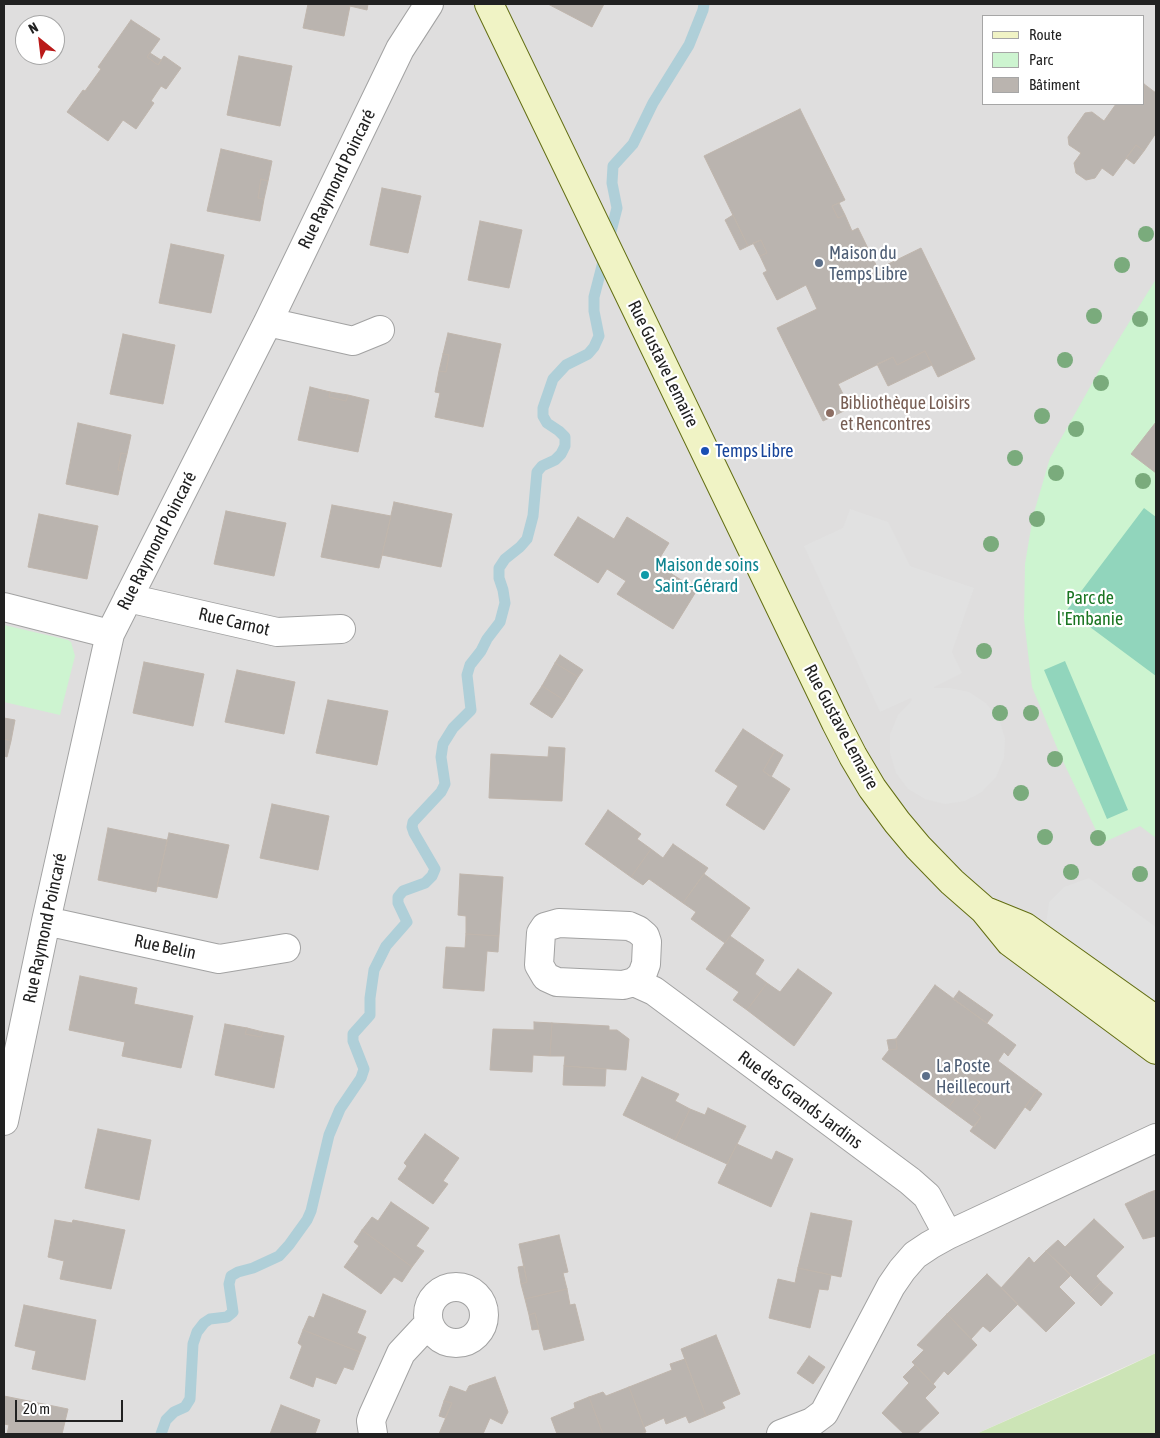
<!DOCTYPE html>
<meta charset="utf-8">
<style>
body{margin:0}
#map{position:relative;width:1160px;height:1438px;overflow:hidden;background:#f0eee9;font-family:"Asap Condensed",sans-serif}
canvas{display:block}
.frame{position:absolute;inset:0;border:5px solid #212121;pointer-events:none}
.legend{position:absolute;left:982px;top:15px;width:162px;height:90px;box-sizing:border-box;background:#fff;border:1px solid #a6a6a6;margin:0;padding:6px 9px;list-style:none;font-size:15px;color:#212121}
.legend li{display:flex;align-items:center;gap:10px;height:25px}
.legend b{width:25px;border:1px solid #a6a6a6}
.north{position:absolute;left:15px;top:15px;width:50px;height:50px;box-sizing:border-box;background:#fff;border:1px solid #a6a6a6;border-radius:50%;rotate:331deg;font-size:14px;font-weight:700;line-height:20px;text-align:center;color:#212121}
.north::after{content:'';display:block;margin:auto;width:18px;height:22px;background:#ba1a19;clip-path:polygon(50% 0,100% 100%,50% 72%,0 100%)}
.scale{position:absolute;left:15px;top:1400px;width:108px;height:22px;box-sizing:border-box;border:2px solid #212121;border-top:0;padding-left:6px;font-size:15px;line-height:18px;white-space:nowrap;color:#212121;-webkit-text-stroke:4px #fff;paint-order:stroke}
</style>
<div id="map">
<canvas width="1160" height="1438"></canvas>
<div class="frame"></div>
<ul class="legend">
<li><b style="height:6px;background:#f0f3c5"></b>Route</li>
<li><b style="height:14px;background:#cdf4d0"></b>Parc</li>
<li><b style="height:14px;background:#bab4af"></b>Bâtiment</li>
</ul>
<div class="north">N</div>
<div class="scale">20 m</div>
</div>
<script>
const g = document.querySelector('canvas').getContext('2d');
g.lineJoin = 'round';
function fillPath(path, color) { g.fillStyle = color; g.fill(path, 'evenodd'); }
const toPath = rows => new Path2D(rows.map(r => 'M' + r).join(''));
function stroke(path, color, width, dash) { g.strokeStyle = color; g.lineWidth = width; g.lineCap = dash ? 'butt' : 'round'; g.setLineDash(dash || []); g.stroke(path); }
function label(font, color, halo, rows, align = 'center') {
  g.font = font + ' "Asap Condensed",sans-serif'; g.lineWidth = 4.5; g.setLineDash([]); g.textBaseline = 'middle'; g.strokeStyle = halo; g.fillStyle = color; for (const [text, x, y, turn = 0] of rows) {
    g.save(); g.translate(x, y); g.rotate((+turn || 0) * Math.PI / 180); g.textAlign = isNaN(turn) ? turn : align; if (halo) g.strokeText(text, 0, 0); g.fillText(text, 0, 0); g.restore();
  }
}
fillPath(toPath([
 [4,4,1156,4,1156,1353,976,1434,4,1434],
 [984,16,1144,16,1144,104,984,104],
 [25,25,55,25,55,55,25,55]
]), '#dfdede');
fillPath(toPath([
 [1156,1353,1156,1434,976,1434,1107,1376]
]), '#cce4b6');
fillPath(toPath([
 [1156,279,1156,838,1140,826,1102,843,1060,755,1032,687,1024,619,1025,564,1033,516,1050,458,1099,371],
 [4,625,68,640,71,642,75,656,60,715,4,702]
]), '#cdf4d0');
fillPath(toPath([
 [1144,508,1156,517,1156,676,1067,610],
 [1065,661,1128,810,1107,819,1044,670]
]), '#91d5bc');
fillPath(toPath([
 [850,509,888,522,910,566,974,588,952,652,962,673,934,687,934,688,949,688,969,692,986,703,999,719,1005,738,1004,758,996,777,982,792,965,801,945,804,925,799,908,789,896,773,890,753,890,734,898,715,912,700,911,698,880,712,804,546,843,528],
 [1089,878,1156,927,1156,1005,1046,925,1049,902,1064,887]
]), '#e1e1e1');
stroke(toPath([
 [161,1434,166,1420,174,1412,185,1407,190,1399,193,1344,197,1332,204,1323,210,1319,227,1317,233,1312,229,1284,231,1276,238,1272,253,1268,279,1256,289,1245,307,1220,311,1211,329,1135,340,1109,361,1078,364,1069,353,1041,353,1034,370,1015,370,998,374,970,386,946,407,922,398,903,398,897,403,891,425,883,432,876,435,869,414,833,412,827,413,822,441,792,445,784,441,757,443,744,453,728,471,710,467,675,470,665,481,651,487,639,500,622,505,603,503,590,499,578,499,568,505,559,520,547,527,539,533,516,537,472,542,466,555,460,561,454,565,446,565,437,559,431,547,423,543,416,543,408,553,379,566,365,588,354,594,347,599,336,594,311,594,297,617,208,612,183,613,166,633,144,653,103,689,45,703,10,704,4]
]), '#afcfd8', 11);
const building = toPath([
 [308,4,368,4,367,10,350,6,344,36,303,28,308,4],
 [548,4,604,4,592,27,548,4],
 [131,20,160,39,147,57,158,65,164,56,181,68,166,89,161,86,151,101,154,103,136,129,123,120,108,141,67,112,83,90,85,91,101,69,98,67,131,20],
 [150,53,161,60,158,65,147,57,150,53],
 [239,56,292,66,280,126,227,115,239,56],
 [1144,84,1156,93,1156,133,1144,151,1136,145,1113,176,1102,168,1095,178,1086,180,1076,173,1074,163,1081,153,1069,145,1068,137,1085,113,1092,112,1104,121,1116,104,1144,104,1144,84],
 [800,109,845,200,832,206,838,218,845,215,852,231,858,228,878,269,921,248,975,359,938,377,925,351,897,365,893,357,838,384,850,408,823,421,777,328,817,309,806,285,777,300,763,273,767,271,760,256,767,253,761,240,748,246,704,156,800,109],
 [1136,145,1144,151,1134,164,1126,158,1136,145],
 [221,149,272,161,268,181,261,179,258,198,264,199,260,221,207,211,221,149],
 [261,179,268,181,264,199,258,198,261,179],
 [382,188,421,196,408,253,370,245,382,188],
 [839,203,845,215,838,218,832,206,839,203],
 [733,215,748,246,740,250,725,220,733,215],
 [480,221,522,230,509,288,468,280,480,221],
 [761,240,767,253,760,256,753,243,761,240],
 [171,244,224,255,211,313,159,303,171,244],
 [448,333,501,344,483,427,435,417,440,393,435,392,439,371,446,372,449,355,443,354,448,333],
 [123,334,175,345,163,404,110,394,123,334],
 [925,351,932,365,888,386,877,364,893,357,897,365,925,351],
 [443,354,449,355,446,372,439,371,443,354],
 [310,387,330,392,329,397,346,401,348,395,369,400,358,452,298,440,310,387],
 [330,392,348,395,346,401,329,397,330,392],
 [1156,422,1156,473,1131,454,1156,422],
 [78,423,131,435,127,454,121,453,118,470,123,471,118,495,66,484,78,423],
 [121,453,127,454,123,471,118,470,121,453],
 [394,502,452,514,441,567,382,555,394,502],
 [332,505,391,516,379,568,321,557,332,505],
 [226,511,286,523,274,576,214,564,226,511],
 [39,514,98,526,87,579,28,567,39,514],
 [578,517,614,539,627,517,669,543,656,564,697,590,673,629,617,594,626,581,607,569,598,583,554,555,578,517],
 [560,655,583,670,578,677,555,663,560,655],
 [144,662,204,674,193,726,133,713,144,662],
 [555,663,578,677,564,700,542,686,555,663],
 [237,670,295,682,284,734,225,722,237,670],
 [542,686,564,700,552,718,530,704,542,686],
 [328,700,388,711,377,765,316,753,328,700],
 [4,718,15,720,11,741,4,739,4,718],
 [743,729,775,750,763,771,790,789,764,830,726,805,738,786,715,771,743,729],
 [4,739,11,741,7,757,4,756,4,739],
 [549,747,565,748,562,801,489,798,491,754,548,757,549,747],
 [775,750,783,755,771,777,763,771,775,750],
 [272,804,329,816,318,870,260,858,272,804],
 [608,810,641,834,637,839,651,849,631,877,585,844,608,810],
 [108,828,167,840,156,892,98,880,108,828],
 [169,833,229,845,217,898,157,886,169,833],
 [673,844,708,868,683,903,649,879,643,885,631,877,651,849,663,858,673,844],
 [460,874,503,877,499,936,466,934,466,916,458,915,460,874],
 [704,874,750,908,725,943,691,919,696,912,683,903,704,874],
 [466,934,499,936,498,952,487,951,484,991,443,988,446,947,465,948,466,934],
 [730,936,764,960,755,974,767,983,747,1010,733,1000,739,992,706,969,730,936],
 [798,969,832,993,794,1046,747,1010,767,983,780,992,798,969],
 [80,976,137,988,134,1004,193,1016,181,1068,122,1056,125,1042,69,1030,80,976],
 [935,985,1016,1045,1008,1056,1004,1052,998,1061,1037,1090,995,1149,970,1131,981,1117,973,1110,980,1102,962,1089,948,1108,882,1059,889,1050,897,1049,896,1039,935,985],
 [959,991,993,1015,987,1023,953,999,959,991],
 [534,1022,552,1023,550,1056,533,1055,532,1072,490,1070,493,1029,534,1030,534,1022],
 [552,1023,609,1026,609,1030,617,1030,629,1039,626,1070,564,1066,565,1056,550,1056,552,1023],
 [225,1024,247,1028,245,1034,261,1037,263,1032,284,1036,274,1088,215,1075,225,1024],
 [247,1028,263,1032,261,1037,245,1034,247,1028],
 [896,1039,897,1049,889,1050,887,1040,896,1039],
 [564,1066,606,1069,605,1086,563,1085,564,1066],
 [642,1077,679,1094,675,1101,690,1109,675,1140,623,1115,642,1077],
 [962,1089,980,1102,973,1110,981,1117,974,1127,948,1108,962,1089],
 [1037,1090,1042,1094,1030,1111,1025,1107,1037,1090],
 [708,1108,746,1126,727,1164,675,1140,690,1109,705,1115,708,1108],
 [98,1129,151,1140,139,1200,85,1188,98,1129],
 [425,1134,459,1158,443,1181,448,1184,433,1204,398,1179,407,1166,404,1163,425,1134],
 [737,1144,772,1160,776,1151,793,1159,771,1207,718,1183,737,1144],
 [1156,1190,1156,1236,1143,1239,1125,1204,1148,1193,1156,1190],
 [391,1202,429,1228,416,1246,424,1251,412,1267,362,1230,372,1217,378,1221,391,1202],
 [811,1213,852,1221,841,1277,798,1268,811,1213],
 [1094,1219,1124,1247,1096,1276,1101,1282,1089,1294,1046,1251,1058,1240,1065,1247,1094,1219],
 [55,1220,72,1223,73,1220,125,1230,111,1289,60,1279,64,1261,48,1257,55,1220],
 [362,1230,412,1267,402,1282,394,1277,381,1294,344,1267,359,1246,354,1242,362,1230],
 [559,1235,568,1272,563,1273,567,1289,525,1299,521,1284,527,1282,519,1244,559,1235],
 [1046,1251,1071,1275,1059,1287,1075,1303,1046,1332,1001,1288,1029,1257,1034,1263,1046,1251],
 [524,1266,527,1282,521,1284,518,1267,524,1266],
 [798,1268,831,1275,828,1290,819,1289,810,1328,769,1318,778,1279,795,1283,798,1268],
 [987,1274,1018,1304,990,1332,983,1326,971,1339,947,1314,987,1274],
 [1101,1282,1113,1293,1101,1306,1089,1294,1101,1282],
 [567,1289,570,1305,575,1304,584,1340,544,1350,535,1313,529,1315,525,1299,567,1289],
 [323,1294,366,1311,357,1333,366,1337,360,1352,303,1330,309,1316,314,1318,323,1294],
 [24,1305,96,1320,85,1380,32,1369,36,1351,15,1346,24,1305],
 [535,1313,539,1329,532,1330,529,1315,535,1313],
 [947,1314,977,1345,948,1375,944,1371,933,1384,912,1362,924,1350,917,1345,947,1314],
 [303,1330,360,1352,353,1370,344,1367,336,1384,316,1377,313,1387,290,1378,302,1346,298,1343,303,1330],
 [716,1335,740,1394,722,1402,725,1408,706,1416,681,1349,716,1335],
 [809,1356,825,1367,813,1384,797,1373,809,1356],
 [685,1359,706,1416,689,1423,686,1416,666,1424,664,1418,644,1427,629,1387,672,1370,670,1364,685,1359],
 [915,1365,936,1387,925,1398,939,1413,917,1434,904,1434,882,1413,909,1383,903,1377,915,1365],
 [495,1377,508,1412,502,1424,490,1418,483,1434,439,1434,452,1403,444,1401,450,1386,466,1392,469,1386,495,1377],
 [629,1387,646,1432,639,1434,603,1434,589,1397,603,1392,606,1396,629,1387],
 [4,1396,68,1409,62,1434,7,1434,9,1425,4,1424,4,1396],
 [589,1397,603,1434,557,1434,551,1418,575,1408,574,1403,589,1397],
 [444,1401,452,1403,445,1418,439,1416,444,1401],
 [281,1405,320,1420,315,1434,270,1434,281,1405]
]);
fillPath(building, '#bab4af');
stroke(building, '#c0b6ad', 1);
const street = toPath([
 [268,322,353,341,380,330],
 [128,598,277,632,341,629],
 [4,607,110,634],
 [46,921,219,959,286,948],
 [559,923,629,926,638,930,645,936,647,942,646,964,642,975,634,982,623,985,557,982,546,977,539,965,541,933,545,927,559,923],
 [634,982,654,991,910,1181,927,1196,948,1235],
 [4,1121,46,921,110,634,268,322,400,49,429,4],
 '428 1315a28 28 0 1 1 56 0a28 28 0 1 1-56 0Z',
 [373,1434,371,1421,373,1415,401,1353,429,1323],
 [781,1434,812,1422,824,1413,891,1286,902,1270,915,1255,930,1245,948,1235,1156,1138]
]);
const secondary = toPath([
 [489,4,836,723,853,756,872,788,897,822,918,847,952,882,984,910,1010,942,1156,1050],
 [988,912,1025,927,1156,1020]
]);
stroke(street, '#a2a2a2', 30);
stroke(secondary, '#636e13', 30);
stroke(street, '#fff', 28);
stroke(secondary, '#f0f3c5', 28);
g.fillStyle = '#7aab7c';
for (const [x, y] of [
 [1146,234],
 [1122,265],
 [1094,316],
 [1140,319],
 [1065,360],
 [1101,383],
 [1042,416],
 [1076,429],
 [1015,458],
 [1056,473],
 [1143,481],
 [1037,519],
 [991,544],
 [984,651],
 [1000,713],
 [1031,713],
 [1055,759],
 [1021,793],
 [1045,837],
 [1098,838],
 [1071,872],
 [1140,874]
]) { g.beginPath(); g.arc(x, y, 8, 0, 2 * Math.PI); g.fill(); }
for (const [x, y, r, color] of [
 [819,263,5,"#5c6f8a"],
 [830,413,5,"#8d6e63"],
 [705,451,5,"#1a4fb4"],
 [645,575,5,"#0f9aa8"],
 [926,1076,5,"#5c6f8a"]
]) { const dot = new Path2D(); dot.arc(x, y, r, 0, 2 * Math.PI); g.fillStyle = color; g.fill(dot); stroke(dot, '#fff', 2); }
label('18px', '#212121', '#fff', [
 ["Rue Raymond Poincaré",337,179,-64],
 ["Rue Gustave Lemaire",663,364,64],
 ["Rue Raymond Poincaré",157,541,-63],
 ["Rue Carnot",234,622,13],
 ["Rue Gustave Lemaire",841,727,62],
 ["Rue Raymond Poincaré",45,928,-78],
 ["Rue Belin",165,947,12],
 ["Rue des Grands Jardins",800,1100,37]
]);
label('18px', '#4e5e75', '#fff', [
 ["Maison du",829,253],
 ["Temps Libre",829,274],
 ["La Poste",936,1066],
 ["Heillecourt",936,1087]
], 'left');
label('18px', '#785e54', '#fff', [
 ["Bibliothèque Loisirs",840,403],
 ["et Rencontres",840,424]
], 'left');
label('18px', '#164399', '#fff', [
 ["Temps Libre",715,451]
], 'left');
label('18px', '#0d838f', '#fff', [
 ["Maison de soins",655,565],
 ["Saint-Gérard",655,586]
], 'left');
label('18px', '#1a7522', '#fff', [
 ["Parc de",1090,598],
 ["l'Embanie",1090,619]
]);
</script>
